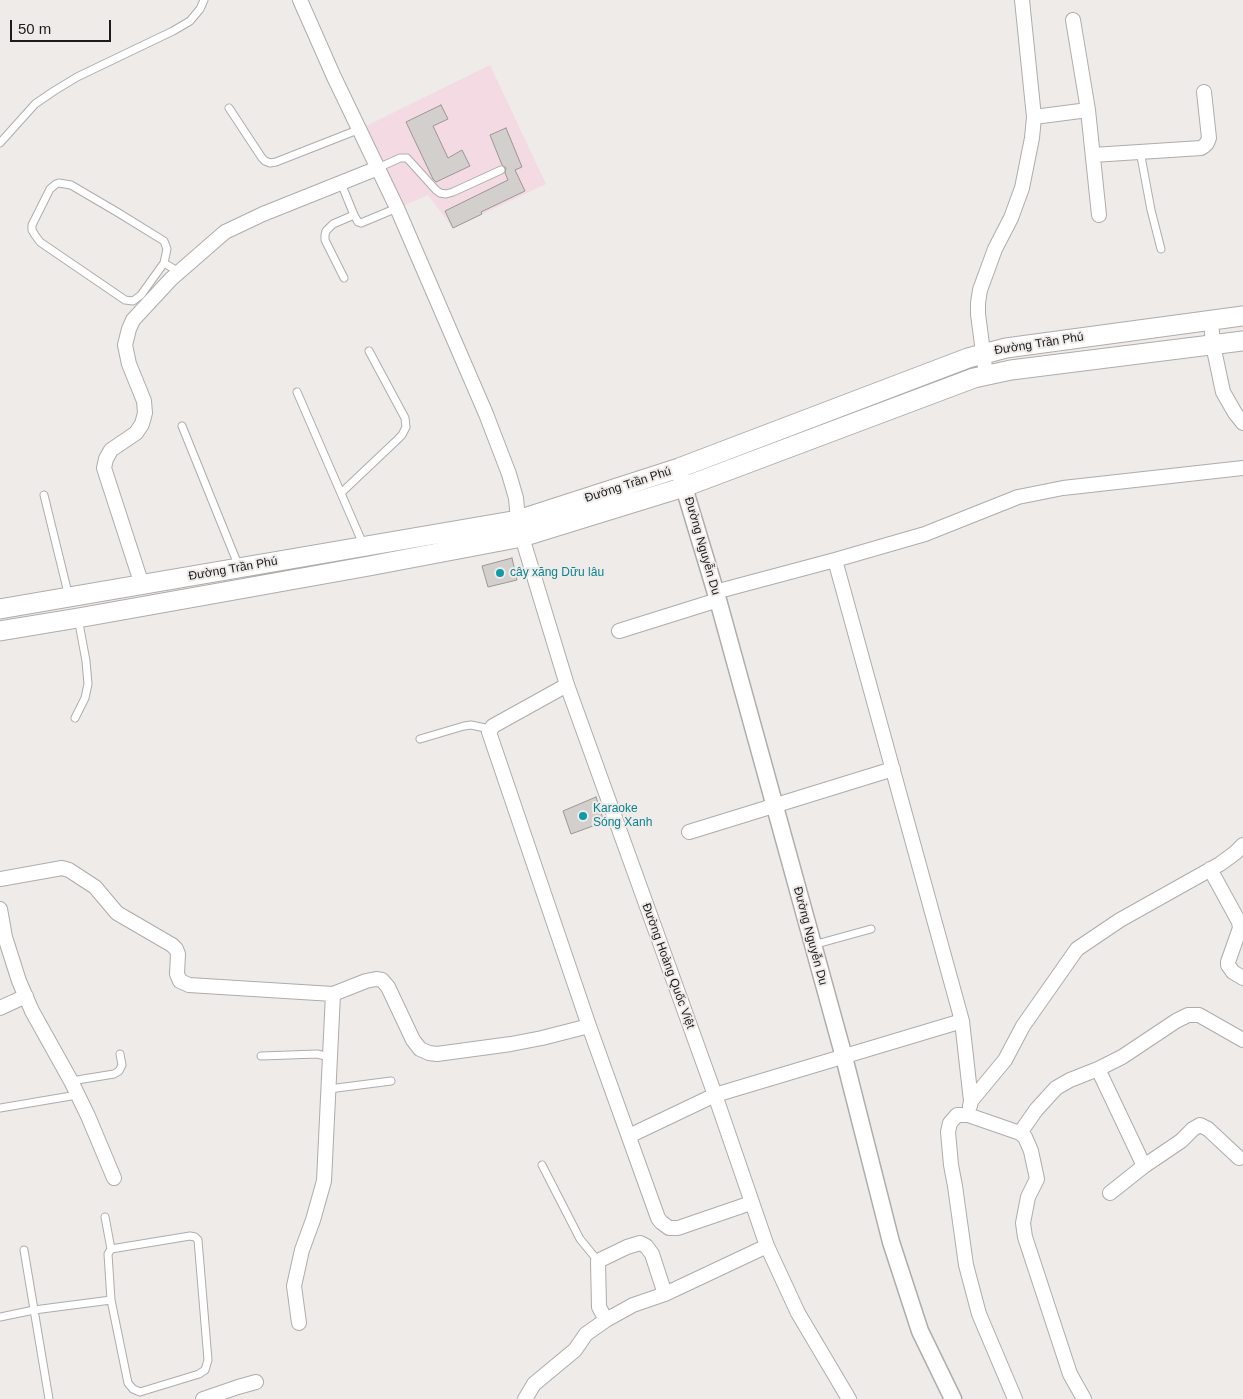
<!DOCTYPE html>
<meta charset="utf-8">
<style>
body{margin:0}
#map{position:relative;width:1243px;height:1399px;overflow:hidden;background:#eeebe9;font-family:Arial,sans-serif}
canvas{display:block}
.scale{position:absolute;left:10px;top:20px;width:101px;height:22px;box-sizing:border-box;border:2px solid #1d1c1c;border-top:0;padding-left:6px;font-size:15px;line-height:18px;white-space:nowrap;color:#1d1c1c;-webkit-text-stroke:4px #eeebe9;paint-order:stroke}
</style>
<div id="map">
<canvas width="1243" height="1399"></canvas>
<div class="scale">50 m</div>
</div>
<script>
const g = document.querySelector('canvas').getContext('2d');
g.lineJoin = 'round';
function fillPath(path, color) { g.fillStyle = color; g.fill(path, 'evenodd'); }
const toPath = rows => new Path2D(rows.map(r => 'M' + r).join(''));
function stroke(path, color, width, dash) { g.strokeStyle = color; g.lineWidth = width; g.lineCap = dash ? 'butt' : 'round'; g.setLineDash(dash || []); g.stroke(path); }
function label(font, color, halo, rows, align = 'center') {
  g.font = font + ' Arial,sans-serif'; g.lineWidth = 4; g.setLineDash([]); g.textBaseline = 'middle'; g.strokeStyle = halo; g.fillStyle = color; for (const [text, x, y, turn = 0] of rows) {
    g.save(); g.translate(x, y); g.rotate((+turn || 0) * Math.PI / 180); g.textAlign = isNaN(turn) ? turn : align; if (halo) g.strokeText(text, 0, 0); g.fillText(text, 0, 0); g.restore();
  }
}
fillPath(toPath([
 [490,65,546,184,453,228,428,195,403,206,366,126]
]), '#f3dae3');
const building = toPath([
 [441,105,448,119,433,126,448,158,462,150,470,166,436,182,433,179,406,122,441,105],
 [506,128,522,167,515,170,525,191,481,212,482,214,453,228,445,211,508,180,505,173,506,168,502,165,490,135,506,128],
 [512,558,517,580,488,587,482,566,512,558],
 [596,797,604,822,571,834,563,811,596,797]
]);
fillPath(building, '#d2cfcd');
stroke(building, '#9a9795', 1);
const service = toPath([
 [229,108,262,158,265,161,270,163,276,162,360,129],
 [0,143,35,104,54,91,77,77,173,31,190,21,200,9,204,0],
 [1140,151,1151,210,1161,249],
 [378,168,400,158,407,158,436,190,440,193,446,194,453,192,501,170],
 [59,183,71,185,117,212,164,241,167,249,164,263,141,295,133,301,125,300,40,242,35,235,32,230,32,225,50,189,56,184,59,183],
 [341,183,354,215,333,224,326,231,325,235,325,240,344,278],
 [354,215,358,222,361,223,397,208],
 [164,263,179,272],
 [297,392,363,544],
 [182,426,239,567],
 [341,493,397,440,402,435,406,427,405,418,369,351],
 [44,495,69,597],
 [75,718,85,698,88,684,86,661,78,618],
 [420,739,464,726,471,725,490,729],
 [813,945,871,929],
 [261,1056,317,1054,330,1057],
 [71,1081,114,1074,119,1071,122,1065,120,1054],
 [329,1089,391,1081],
 [0,1108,77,1095],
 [542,1165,580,1239,598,1261],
 [105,1217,111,1249],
 [24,1250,49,1399],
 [0,1317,34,1310,111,1300,128,1383,133,1389,140,1392,199,1374,205,1370,208,1360,198,1240,195,1237,190,1236,111,1249,108,1254,111,1300]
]);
const minor = toPath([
 [300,0,334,77,397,208,486,414,509,474,516,498,518,520,522,537,567,685,715,1095,767,1246,798,1313,849,1399],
 [1088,110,1099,215],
 [1034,117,1088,110,1073,20],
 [1093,155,1201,148,1204,146,1207,143,1209,138,1204,92],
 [1211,320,1213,345,1223,392,1235,413,1243,423],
 [986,375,978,314,978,303,980,290,995,249,1011,218,1022,188,1032,138,1034,117,1022,0],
 [835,560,962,1021,971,1101],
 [142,585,104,468,106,459,111,450,136,433,142,424,145,413,144,401,129,364,125,345,129,329,133,320,171,279,225,232,263,214,378,168],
 [715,592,835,560,925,534,1018,497,1063,488,1243,468],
 [619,631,718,600],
 [567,685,493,726,489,732,589,1026,658,1218,661,1222,669,1228,678,1228,751,1203],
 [689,832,893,769],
 [1210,869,1239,922,1240,928,1228,962,1228,965,1233,972,1243,978],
 [0,879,62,868,69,870,95,887,117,913,172,945,176,949,178,954,177,974,180,981,189,985,333,994,366,981,376,979,382,980,388,987,413,1040,420,1049,429,1053,437,1054,511,1044,542,1038,589,1026],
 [0,909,5,937,19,981,32,1011,71,1081,88,1116,114,1178],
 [0,1008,26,996],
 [1098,1069,1144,1166],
 [970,1106,971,1101,1005,1060,1023,1026,1077,949,1120,920,1220,864,1235,853,1243,845],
 [1020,1133,1036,1110,1056,1088,1070,1080,1098,1069,1122,1057,1176,1021,1188,1015,1199,1015,1243,1040],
 [629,1136,715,1095,962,1021],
 [1110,1193,1144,1166,1181,1141,1193,1129,1200,1125,1208,1129,1239,1158],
 [665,1294,633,1305,606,1320,599,1307,598,1261,627,1247,640,1243,646,1246,652,1254,665,1294,767,1246],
 [299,1323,294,1286,302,1250,313,1220,324,1181,333,994],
 [203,1399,238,1387,256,1382],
 [525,1399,534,1384,575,1350,586,1334,606,1320],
 [1015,1399,979,1314,966,1265,955,1186,951,1165,948,1132,950,1123,957,1115,968,1115,1020,1133,1025,1137,1031,1151,1037,1179,1028,1197,1023,1223,1025,1237,1070,1374,1084,1399]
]);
const tertiary = toPath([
 [680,474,718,600,844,1057,891,1242,920,1331,953,1399]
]);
const secondary = toPath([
 [0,609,518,520,679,468,968,358,1006,348,1243,316],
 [0,631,78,618,369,566,522,537,684,487,974,378,1011,370,1243,341]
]);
stroke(service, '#afacaa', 9);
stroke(minor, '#afacaa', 16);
stroke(tertiary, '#afacaa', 19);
stroke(secondary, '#afacaa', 21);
stroke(service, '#fff', 7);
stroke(minor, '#fff', 14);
stroke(tertiary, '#fff', 16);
stroke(secondary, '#fff', 19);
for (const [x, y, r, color] of [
 [500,573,5,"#0f9aa8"],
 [583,816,5,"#0f9aa8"]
]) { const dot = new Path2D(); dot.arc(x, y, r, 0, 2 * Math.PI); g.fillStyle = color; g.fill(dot); stroke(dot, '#eeebe9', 2); }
label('12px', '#1d1c1c', '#eeebe9', [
 ["Đường Trần Phú",1039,344,-9],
 ["Đường Trần Phú",628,485,-18],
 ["Đường Nguyễn Du",702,546,74],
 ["Đường Trần Phú",233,569,-10],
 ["Đường Nguyễn Du",810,936,75],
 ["Đường Hoàng Quốc Việt",668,966,70]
]);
label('12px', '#0d838f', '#eeebe9', [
 ["cây xăng Dữu lâu",510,573],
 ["Karaoke",593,809],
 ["Sóng Xanh",593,823]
], 'left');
</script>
